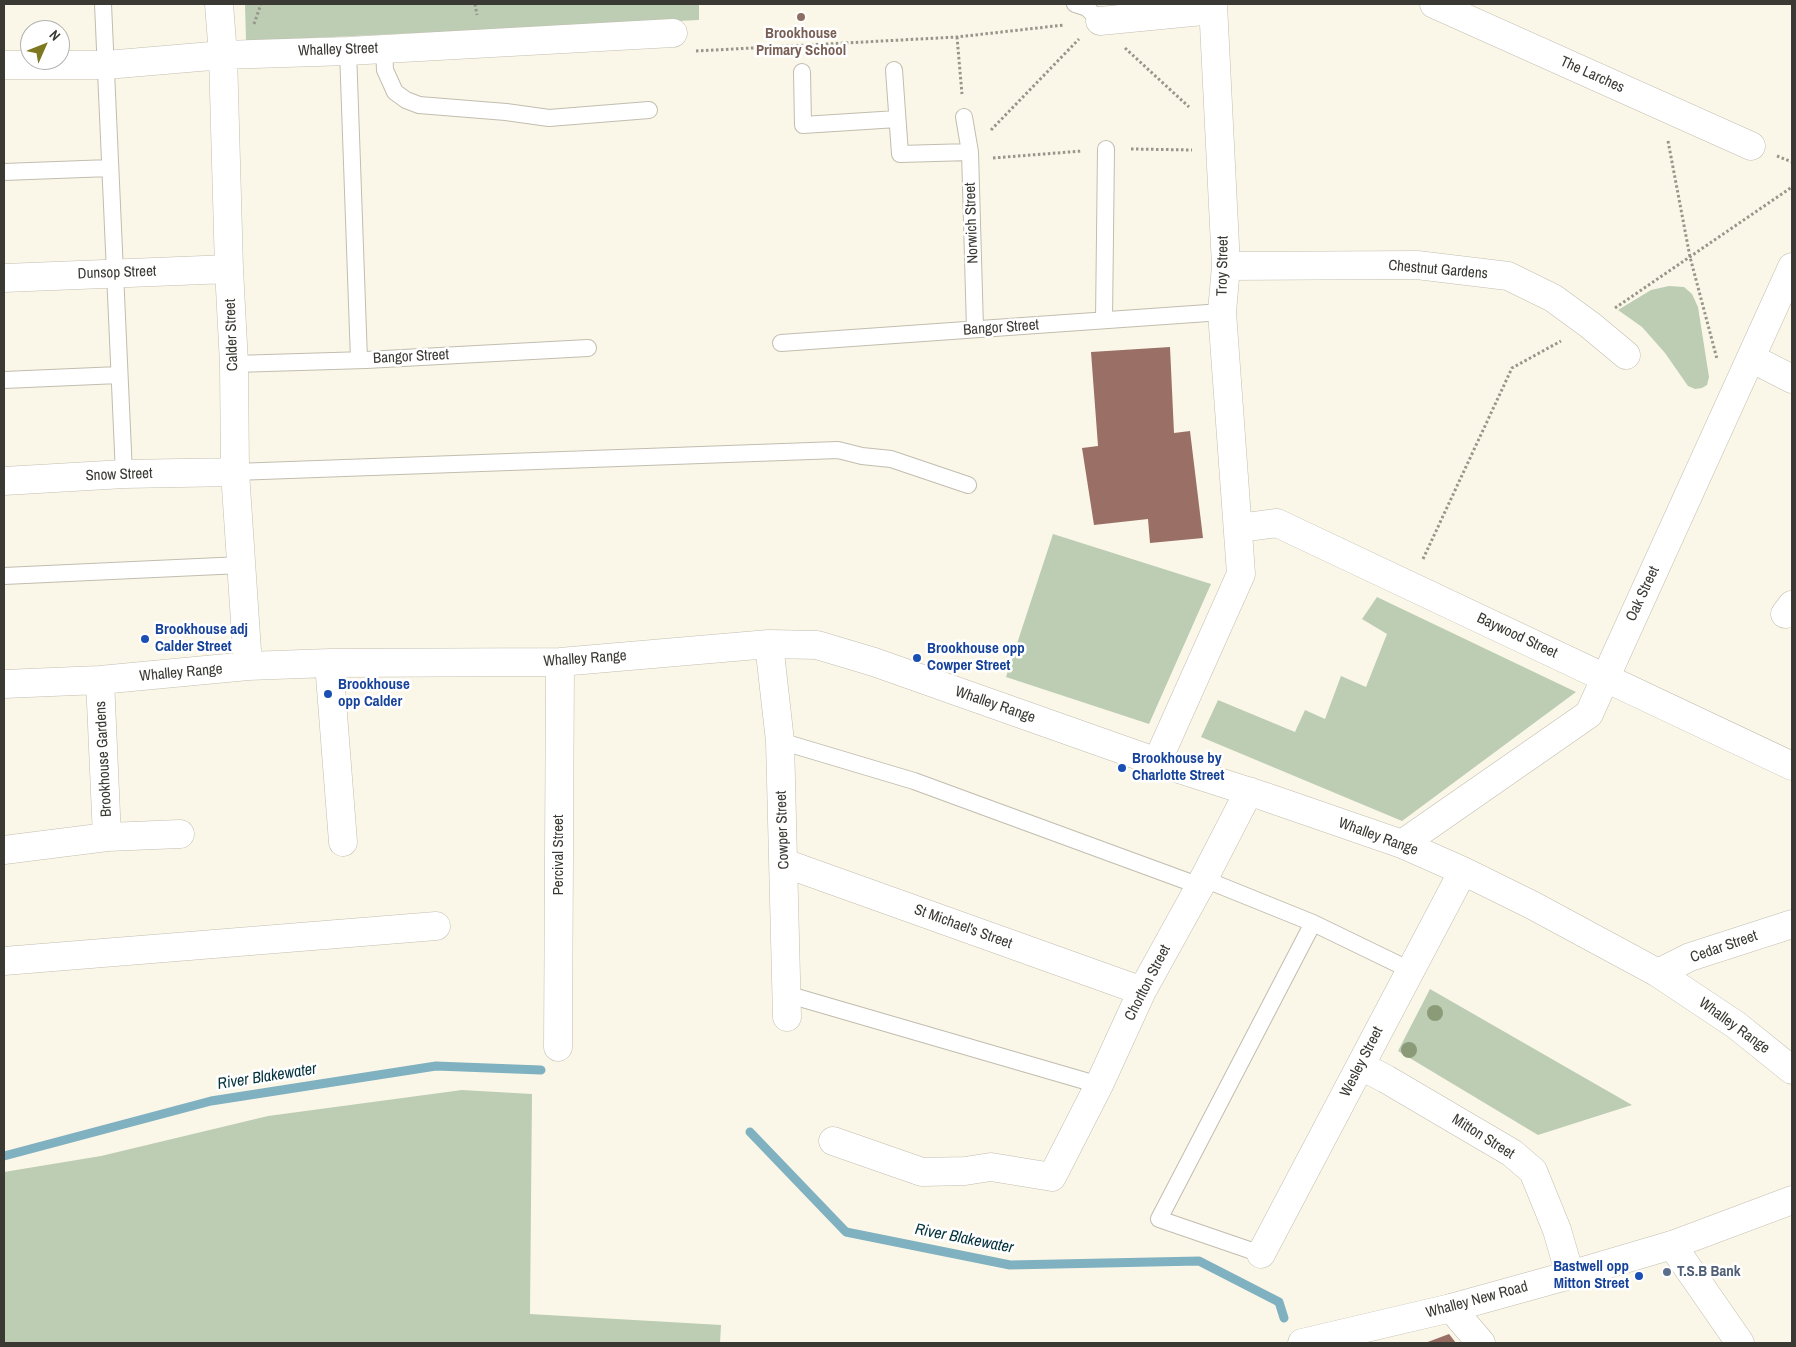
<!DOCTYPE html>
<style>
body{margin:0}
#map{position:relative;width:1796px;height:1347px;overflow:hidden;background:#fbf7e8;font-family:"Archivo Narrow",sans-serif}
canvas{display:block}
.frame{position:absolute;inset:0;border:5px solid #3a3933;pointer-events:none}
.north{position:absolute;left:20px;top:20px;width:50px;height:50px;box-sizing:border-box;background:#fff;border:1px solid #b0b0ad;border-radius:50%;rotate:46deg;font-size:14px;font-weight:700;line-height:20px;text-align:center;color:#3a3933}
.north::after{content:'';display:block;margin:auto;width:18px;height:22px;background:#7e791f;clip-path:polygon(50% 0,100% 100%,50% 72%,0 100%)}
</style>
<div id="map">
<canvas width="1796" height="1347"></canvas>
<div class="frame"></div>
<div class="north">N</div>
</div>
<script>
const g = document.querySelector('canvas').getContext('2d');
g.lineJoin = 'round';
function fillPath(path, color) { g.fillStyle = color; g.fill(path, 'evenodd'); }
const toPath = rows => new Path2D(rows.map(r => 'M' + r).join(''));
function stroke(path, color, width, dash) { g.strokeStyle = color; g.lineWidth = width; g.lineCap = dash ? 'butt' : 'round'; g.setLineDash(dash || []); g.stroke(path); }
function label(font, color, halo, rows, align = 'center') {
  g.font = font + ' "Archivo Narrow",sans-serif'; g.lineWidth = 5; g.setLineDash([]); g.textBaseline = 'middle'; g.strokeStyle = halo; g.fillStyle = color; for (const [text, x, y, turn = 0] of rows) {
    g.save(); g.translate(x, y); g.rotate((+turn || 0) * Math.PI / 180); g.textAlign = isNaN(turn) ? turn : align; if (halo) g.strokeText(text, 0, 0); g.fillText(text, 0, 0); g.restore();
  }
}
fillPath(toPath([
 [245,4,699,4,699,20,246,41],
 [1669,286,1684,287,1692,294,1698,307,1709,377,1707,385,1702,388,1695,389,1688,386,1665,353,1642,327,1618,310,1651,290],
 [1053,534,1211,584,1149,724,1006,677],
 [1377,597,1576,692,1402,821,1201,737,1218,700,1295,732,1305,710,1325,719,1341,676,1366,687,1387,634,1362,619],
 [1430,989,1632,1105,1538,1135,1398,1051],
 [462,1090,532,1094,530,1314,721,1325,720,1343,4,1343,4,1172,101,1156,268,1116]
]), '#bccdb4');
stroke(toPath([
 [750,1132,846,1232,1010,1265,1199,1261,1279,1302,1284,1318],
 [4,1156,211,1101,436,1066,541,1070]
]), '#80b1c0', 9);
fillPath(toPath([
 [1170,347,1174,433,1190,431,1203,538,1150,543,1148,519,1094,525,1082,448,1098,446,1091,352],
 [1449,1334,1456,1343,1425,1343]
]), '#996f66');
const lane = toPath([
 [103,4,124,474],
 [1075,4,1087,8,1100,21],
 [384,49,385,70,395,92,406,100,419,105,506,112,549,118,649,110],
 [348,51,359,360],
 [894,70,900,154,970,152],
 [802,72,803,125,897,119],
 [964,117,970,152,975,329],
 [4,172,110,168],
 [1104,320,1106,149],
 [781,343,1222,312],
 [234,364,366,360,588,348],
 [4,380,119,375],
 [235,472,838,450,862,456,891,459,968,485],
 [4,576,241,565],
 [780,741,914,781,1200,886],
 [1204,879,1313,923,1410,970],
 [786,994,1099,1085],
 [1261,1254,1159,1219,1313,923]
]);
const street = toPath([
 [219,4,223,55,229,269,234,364,235,472,248,666],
 [1434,4,1751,146],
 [1100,21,1213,10],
 [4,65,106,65,223,55,348,51,673,33],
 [1226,266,1417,265,1508,276,1553,298,1590,325,1626,355],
 [4,278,229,269],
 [1751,358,1792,379],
 [4,481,124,474,235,472],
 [1239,528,1277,523,1792,766],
 [1785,614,1792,605],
 [769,644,780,741,787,1017],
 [329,663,343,842],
 [100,680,107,837],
 [4,684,100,680,248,666,329,663,560,662,769,644,817,645,874,662,1157,762,1263,796,1402,844,1463,871,1532,905,1658,973,1736,1025,1792,1070],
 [1157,762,1241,574,1222,312,1226,266,1213,4],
 [1402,844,1589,714,1792,267],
 [4,850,107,837,180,834],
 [784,863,1142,991],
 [4,961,436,926],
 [1658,973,1690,957,1792,924],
 [558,1047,560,662],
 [1361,1066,1386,1079,1512,1153,1533,1171,1557,1230,1570,1275],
 [833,1141,922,1172,965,1171,991,1167,1052,1177,1099,1085,1142,991,1200,886,1249,791],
 [1672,1245,1740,1343],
 [1261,1254,1463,871],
 [1451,1308,1481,1343]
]);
const highway = toPath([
 [1302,1343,1451,1308,1570,1275,1672,1245,1792,1200]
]);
stroke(lane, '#c1bdaf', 18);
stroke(street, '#c1bdaf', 29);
stroke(highway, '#c1bdaf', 29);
stroke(toPath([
 [475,4,477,15],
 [254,24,261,4],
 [957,37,962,94],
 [1125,48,1189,107],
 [696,51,957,37,1064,25],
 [991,130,1079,39],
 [1668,141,1690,257,1717,359],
 [1131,149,1192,150],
 [1777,156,1792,162],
 [993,158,1082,151],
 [1615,308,1792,187],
 [1423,559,1512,368,1561,341]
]), '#98958b', 3, [2.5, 2.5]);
stroke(lane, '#fff', 16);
stroke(street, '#fff', 28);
stroke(highway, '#fff', 28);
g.fillStyle = '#8b9b78';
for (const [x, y] of [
 [1435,1013],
 [1409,1050]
]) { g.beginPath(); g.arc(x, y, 8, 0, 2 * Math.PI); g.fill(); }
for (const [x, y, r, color] of [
 [801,17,5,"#8d6e63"],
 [145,639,5,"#1a4fb4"],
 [917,658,5,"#1a4fb4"],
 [328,694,5,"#1a4fb4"],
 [1122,768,5,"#1a4fb4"],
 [1667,1272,5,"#5c6f8a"],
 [1639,1276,5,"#1a4fb4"]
]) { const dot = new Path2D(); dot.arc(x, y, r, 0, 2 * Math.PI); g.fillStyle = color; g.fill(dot); stroke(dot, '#fff', 2); }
label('bold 15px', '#785e54', '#fff', [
 ["Brookhouse",801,34],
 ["Primary School",801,51]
]);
label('15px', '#3a3933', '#fff', [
 ["Whalley Street",338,50,-2],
 ["The Larches",1592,75,24],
 ["Norwich Street",972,223,-92],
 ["Troy Street",1223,266,-89],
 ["Chestnut Gardens",1438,270,5],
 ["Dunsop Street",117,273,-2],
 ["Bangor Street",1001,328,-4],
 ["Calder Street",232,335,-92],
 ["Bangor Street",411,357,-3],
 ["Snow Street",119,475,-2],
 ["Oak Street",1643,594,-65],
 ["Baywood Street",1517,636,25],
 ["Whalley Range",585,659,-4],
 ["Whalley Range",181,673,-5],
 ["Whalley Range",995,705,19],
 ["Brookhouse Gardens",104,759,-93],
 ["Cowper Street",783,830,-92],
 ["Whalley Range",1378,837,20],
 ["Percival Street",559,855,-90],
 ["St Michael's Street",963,927,20],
 ["Cedar Street",1724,947,-19],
 ["Chorlton Street",1148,983,-63],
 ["Whalley Range",1734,1026,36],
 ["Wesley Street",1362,1062,-63],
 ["Mitton Street",1483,1137,32],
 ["Whalley New Road",1477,1300,-15]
]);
label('bold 15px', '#164399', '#fff', [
 ["Brookhouse adj",155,630],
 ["Calder Street",155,647],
 ["Brookhouse opp",927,649],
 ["Cowper Street",927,666],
 ["Brookhouse",338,685],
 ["opp Calder",338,702],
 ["Brookhouse by",1132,759],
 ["Charlotte Street",1132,776],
 ["Bastwell opp",1629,1267,"right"],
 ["Mitton Street",1629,1284,"right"]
], 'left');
label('bold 15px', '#4e5e75', '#fff', [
 ["T.S.B Bank",1677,1272]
], 'left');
label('italic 16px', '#04333e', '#fff', [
 ["River Blakewater",267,1077,-9],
 ["River Blakewater",964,1239,11]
]);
</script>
